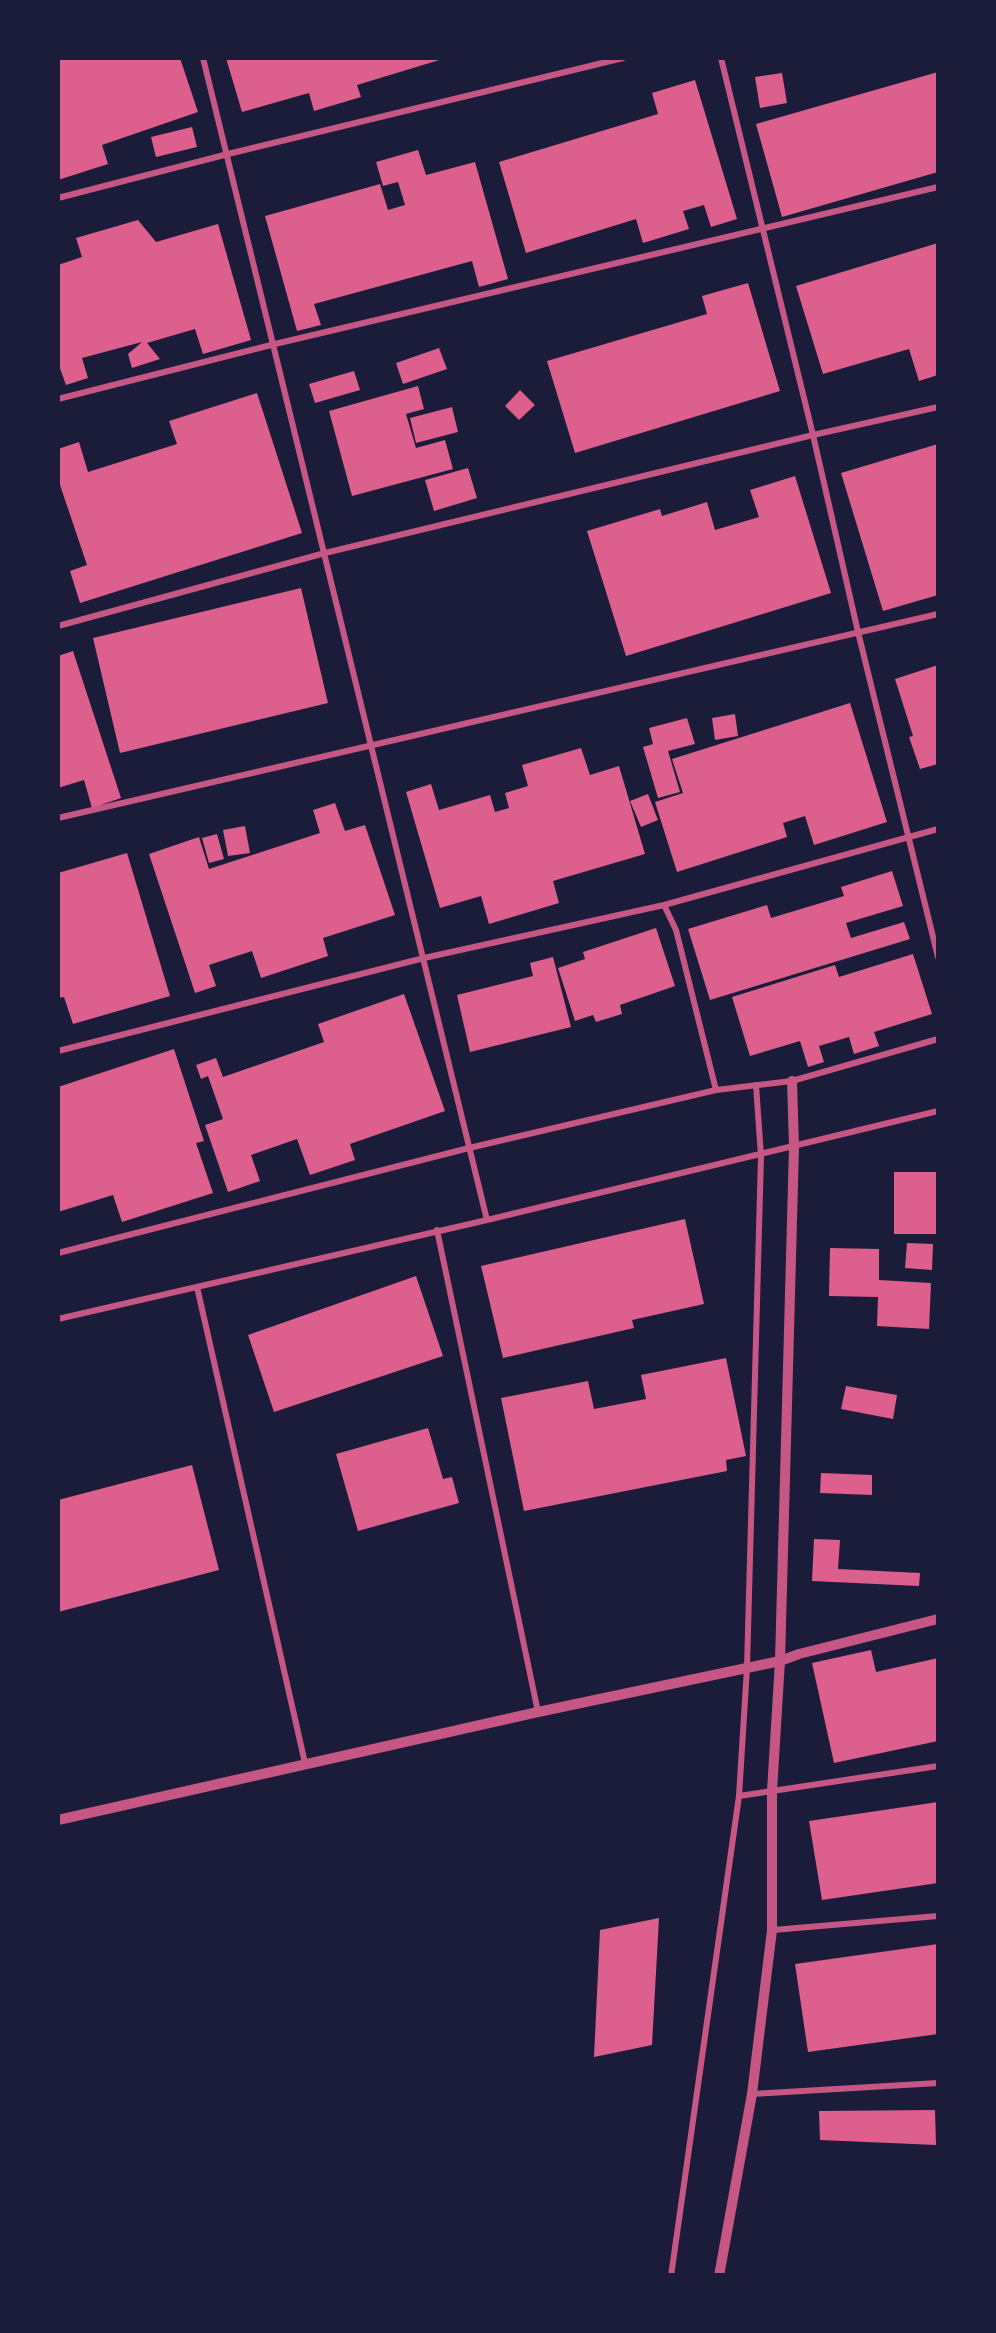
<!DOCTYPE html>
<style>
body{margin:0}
#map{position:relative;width:996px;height:2333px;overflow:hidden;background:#1b1b3a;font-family:"Open Sans",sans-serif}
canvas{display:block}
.frame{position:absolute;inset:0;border:60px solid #1b1b3a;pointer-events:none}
</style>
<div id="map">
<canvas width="996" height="2333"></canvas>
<div class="frame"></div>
</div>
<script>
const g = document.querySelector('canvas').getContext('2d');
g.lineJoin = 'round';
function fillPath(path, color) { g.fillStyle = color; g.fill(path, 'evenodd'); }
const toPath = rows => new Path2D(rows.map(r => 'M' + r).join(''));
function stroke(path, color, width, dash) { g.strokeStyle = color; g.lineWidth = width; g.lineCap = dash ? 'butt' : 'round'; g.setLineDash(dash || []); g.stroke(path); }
fillPath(toPath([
 [58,58,180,58,198,112,102,145,108,164,58,180],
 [226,58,446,58,357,85,361,97,314,111,309,93,242,112],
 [938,72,938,172,782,217,756,124],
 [782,73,787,103,760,108,755,77],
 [695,80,737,219,711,227,704,205,683,211,689,229,643,243,636,219,526,253,499,162,658,114,652,93],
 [192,127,197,147,156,157,151,137],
 [418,150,426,175,475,162,508,279,479,287,472,261,314,304,321,325,297,331,265,216,380,184,388,210,405,205,398,182,383,186,376,162],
 [138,220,156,242,218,224,251,340,203,354,195,329,147,343,160,359,132,368,128,354,142,342,82,358,88,378,66,385,58,363,58,265,82,257,76,238],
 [938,243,938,375,919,381,909,349,823,374,796,286],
 [748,283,780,391,575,453,547,361,707,314,702,296],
 [439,348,447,369,403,384,396,363],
 [354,371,360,390,315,403,309,384],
 [418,386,424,409,406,414,416,448,445,440,453,469,352,496,329,411],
 [520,390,535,405,519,420,505,406],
 [257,393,302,533,80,603,70,571,87,565,58,479,58,449,79,442,88,472,177,444,169,421],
 [452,407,458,432,416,443,410,418],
 [938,444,938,595,883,611,841,473],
 [468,468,477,498,434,511,425,480],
 [795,476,831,593,626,656,587,531,660,509,662,516,707,502,715,530,759,517,750,490],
 [301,588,328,703,120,753,93,638],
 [73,651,121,798,92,808,84,780,58,788,58,656],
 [938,665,938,764,920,769,909,737,913,736,895,679],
 [850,703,887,822,814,845,805,816,783,823,787,837,677,872,655,802,683,793,672,759],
 [735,714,738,736,715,740,712,718],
 [687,718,695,744,668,751,680,792,658,798,643,747,653,744,649,728],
 [581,748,590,775,619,766,645,854,553,881,559,903,489,924,481,896,440,908,406,792,431,784,439,810,490,795,495,812,509,808,505,793,528,786,522,765],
 [648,794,658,820,641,827,630,801],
 [335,803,345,831,365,825,395,915,323,938,328,956,261,978,252,951,209,965,216,986,195,993,149,854,199,837,209,869,320,833,313,810],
 [245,826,250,853,228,856,223,830],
 [217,834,224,859,209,863,202,838],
 [127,853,170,996,73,1024,64,997,58,998,58,873],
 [892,871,903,906,846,923,851,938,904,922,910,939,710,1000,688,929,767,905,771,918,844,896,841,887],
 [656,928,675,986,620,1005,622,1014,596,1022,593,1015,575,1021,558,968,585,959,583,952],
 [913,954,932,1014,874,1032,879,1046,854,1054,849,1037,819,1046,824,1062,808,1067,800,1041,750,1056,732,997,835,965,839,977],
 [553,957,571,1027,470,1052,457,995,533,976,530,963],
 [404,994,445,1111,350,1144,355,1160,310,1175,297,1139,251,1155,260,1181,228,1192,205,1125,223,1119,208,1076,201,1079,196,1065,216,1058,223,1077,324,1042,318,1024],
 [174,1049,204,1141,196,1143,213,1193,122,1222,113,1195,58,1212,58,1087],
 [894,1172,938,1172,938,1234,894,1234],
 [685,1219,704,1304,632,1320,634,1328,503,1358,481,1266],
 [907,1243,933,1244,932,1270,905,1268],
 [830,1248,879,1249,879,1280,931,1283,929,1329,877,1326,878,1297,829,1296],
 [416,1276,443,1356,274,1412,248,1335],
 [726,1358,746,1456,726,1460,727,1471,524,1511,501,1398,588,1381,594,1409,646,1399,641,1375],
 [846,1386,897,1395,893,1419,841,1409],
 [428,1428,443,1479,452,1477,459,1503,358,1531,336,1454],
 [192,1465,219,1570,58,1612,58,1500],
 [821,1473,872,1475,872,1495,820,1493],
 [814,1539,840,1540,838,1569,920,1573,919,1586,812,1581],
 [871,1650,876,1672,938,1658,938,1741,834,1763,812,1663],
 [938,1802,938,1883,822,1900,809,1821],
 [659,1918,652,2045,594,2057,600,1930],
 [938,1944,938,2034,808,2052,795,1964],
 [935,2110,936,2145,820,2140,819,2111]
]), '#dd5f8e');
stroke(toPath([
 [203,58,487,1220],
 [721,58,813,435,858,632,938,957],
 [58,198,228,154,623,58],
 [58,399,275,344,938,187],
 [58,626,325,553,813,435,938,407],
 [58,818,938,614],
 [664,905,676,930,716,1090],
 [58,1051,424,958,664,905,938,829],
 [437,1230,538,1712],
 [58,1253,469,1148,716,1090,792,1081,938,1039],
 [197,1287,305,1763],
 [58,1319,487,1220,938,1111],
 [739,1796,938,1766],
 [773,1930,938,1916],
 [752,2094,938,2083],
 [671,2276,739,1796,747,1668,761,1156,756,1085]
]), '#c65784', 6);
stroke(toPath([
 [58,1820,538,1712,780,1661,799,1654,938,1619],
 [719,2276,752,2094,772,1930,772,1791,780,1661,794,1147,792,1081]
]), '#c65784', 10);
</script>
